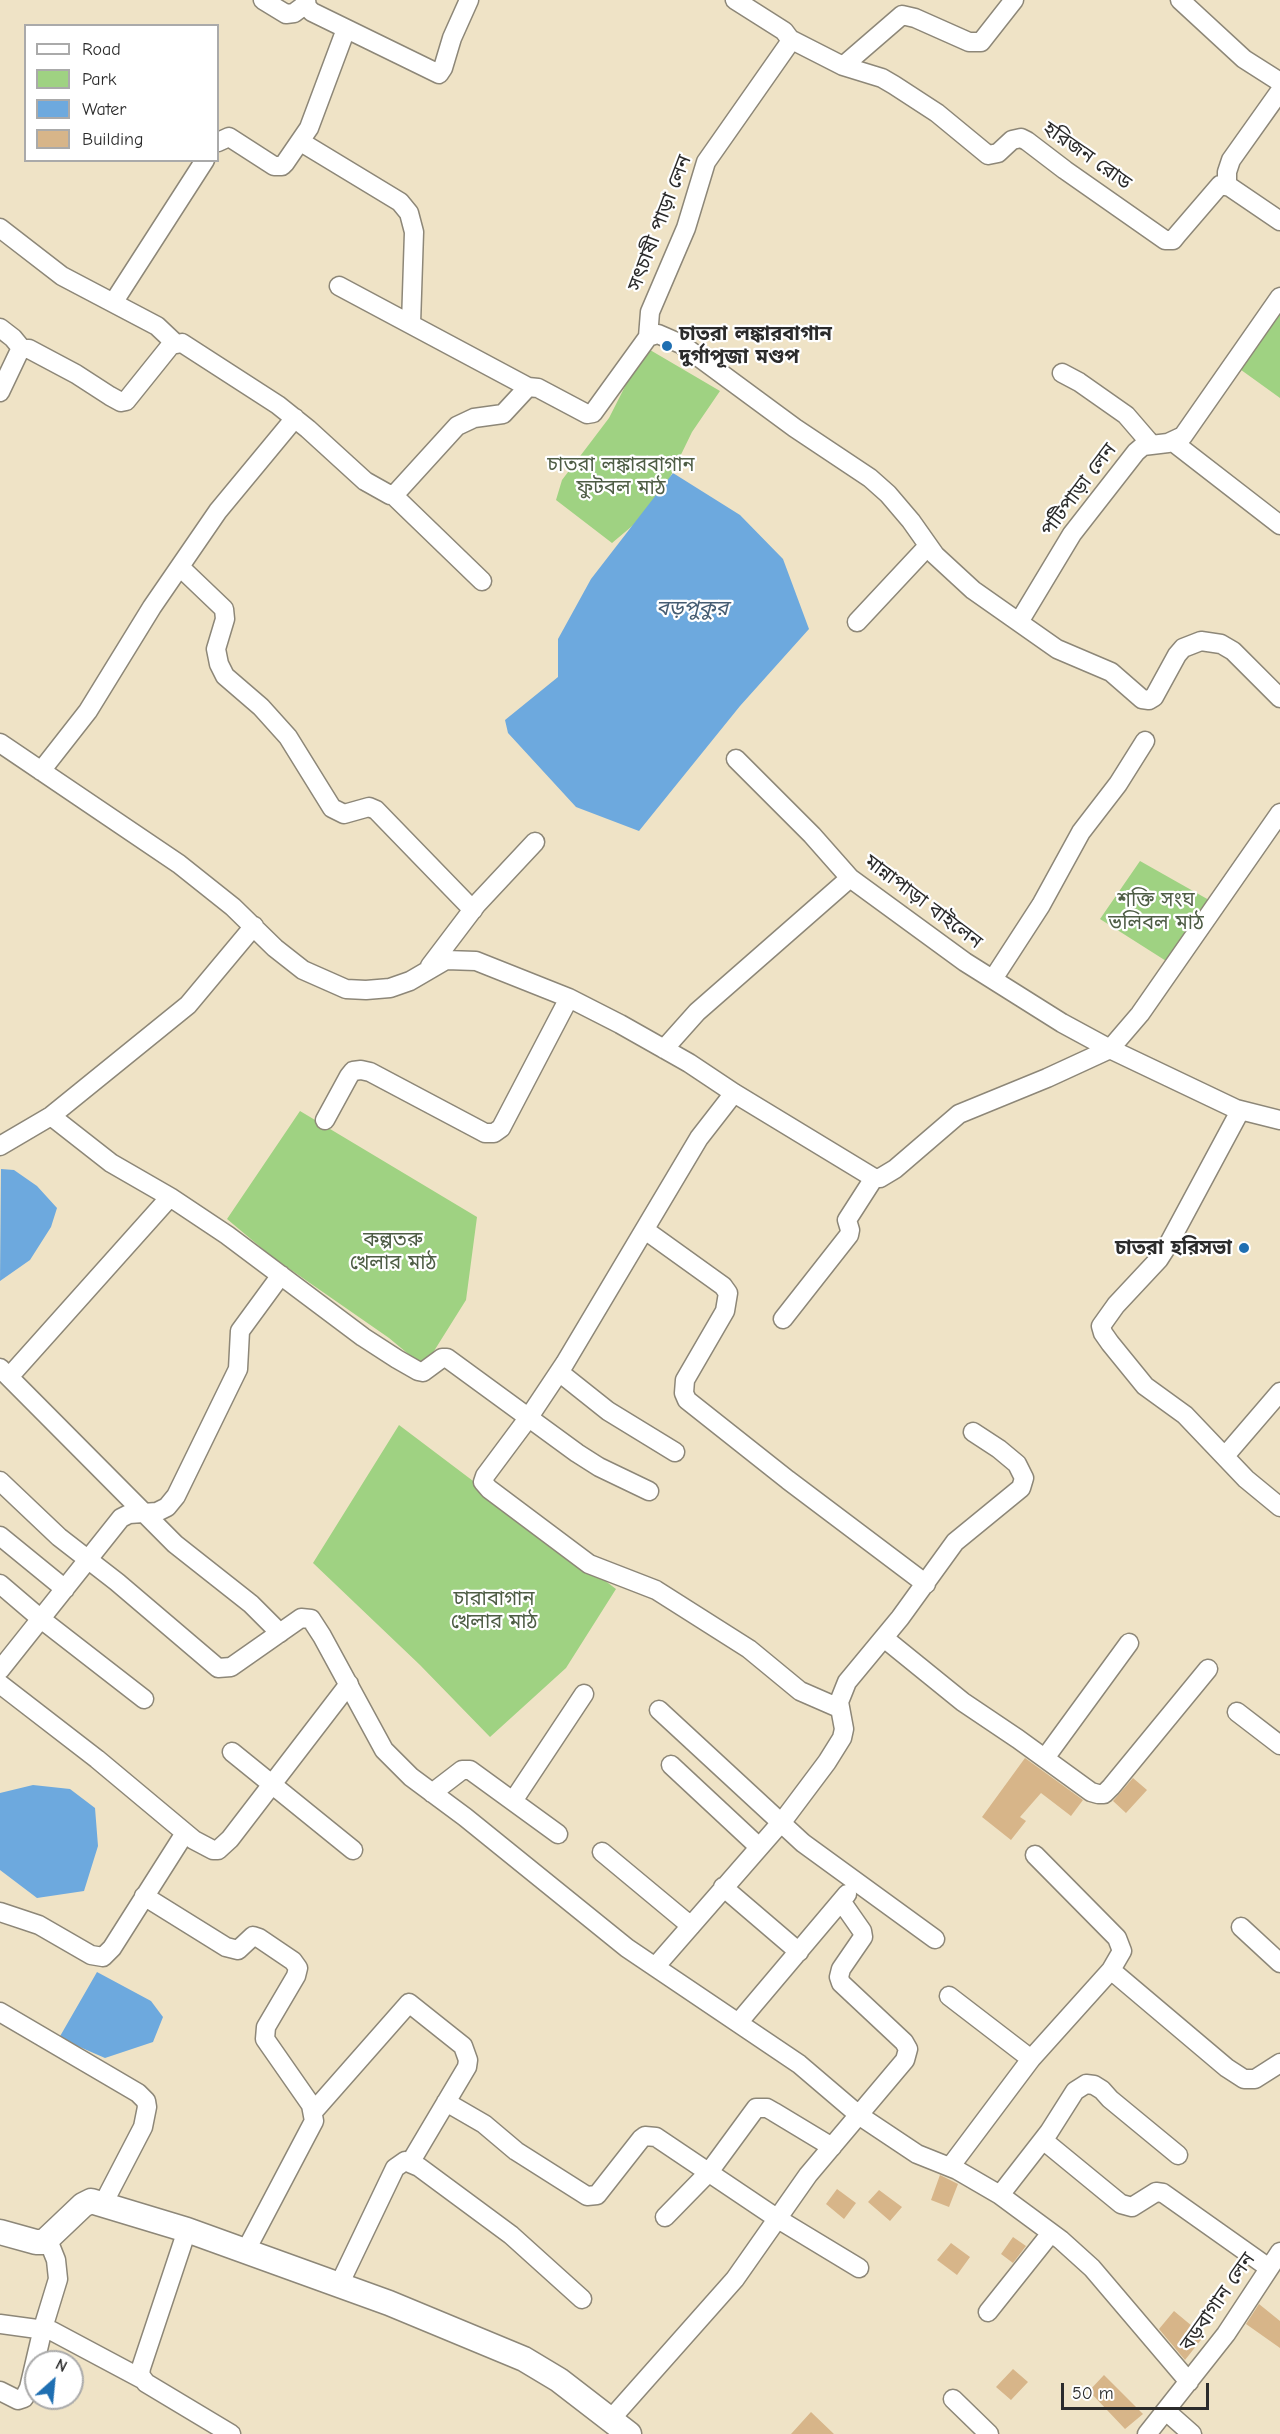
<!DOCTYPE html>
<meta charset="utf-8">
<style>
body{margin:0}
#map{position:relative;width:1280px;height:2434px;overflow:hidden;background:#efe3c6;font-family:"Comic Neue",sans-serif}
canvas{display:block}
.legend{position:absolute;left:24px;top:24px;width:195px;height:138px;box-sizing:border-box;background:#fff;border:2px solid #aaa;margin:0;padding:8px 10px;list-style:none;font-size:18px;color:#2b2b2b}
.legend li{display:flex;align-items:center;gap:12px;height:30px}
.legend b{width:30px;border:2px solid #aaa}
.north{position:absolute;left:24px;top:2350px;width:60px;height:60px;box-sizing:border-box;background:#fff;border:2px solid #aaa;border-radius:50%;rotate:27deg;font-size:16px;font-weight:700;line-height:24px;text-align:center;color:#2b2b2b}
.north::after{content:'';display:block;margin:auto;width:21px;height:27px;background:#1f6fb2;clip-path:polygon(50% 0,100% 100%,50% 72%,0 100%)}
.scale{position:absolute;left:1061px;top:2383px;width:148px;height:27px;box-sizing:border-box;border:3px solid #2b2b2b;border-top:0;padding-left:8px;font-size:18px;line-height:21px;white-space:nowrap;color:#2b2b2b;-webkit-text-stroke:4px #fff;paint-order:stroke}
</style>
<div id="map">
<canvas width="1280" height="2434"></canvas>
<ul class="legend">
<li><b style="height:8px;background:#fff"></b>Road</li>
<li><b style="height:16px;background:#9fd282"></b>Park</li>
<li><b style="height:16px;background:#6da9de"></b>Water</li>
<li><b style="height:16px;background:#d7b589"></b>Building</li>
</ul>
<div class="north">N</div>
<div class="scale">50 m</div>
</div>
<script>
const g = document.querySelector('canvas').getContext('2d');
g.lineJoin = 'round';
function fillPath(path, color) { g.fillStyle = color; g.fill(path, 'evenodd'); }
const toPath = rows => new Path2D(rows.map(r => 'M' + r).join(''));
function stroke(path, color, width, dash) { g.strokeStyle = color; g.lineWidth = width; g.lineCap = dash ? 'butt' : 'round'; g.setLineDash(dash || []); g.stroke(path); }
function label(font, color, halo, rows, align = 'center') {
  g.font = font + ' "Comic Neue","Noto Sans Bengali",sans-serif'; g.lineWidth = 4.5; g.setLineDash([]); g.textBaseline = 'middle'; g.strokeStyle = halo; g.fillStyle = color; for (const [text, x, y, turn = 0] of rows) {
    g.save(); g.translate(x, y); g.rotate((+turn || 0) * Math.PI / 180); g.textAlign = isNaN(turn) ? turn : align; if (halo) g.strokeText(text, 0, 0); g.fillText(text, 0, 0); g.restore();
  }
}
fillPath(toPath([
 [1280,307,1280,398,1237,367],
 [645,347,720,391,692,432,656,506,612,543,556,500,562,480,609,418],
 [1140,861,1209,900,1174,966,1100,919],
 [300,1111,477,1217,466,1300,424,1367,389,1338,271,1256,227,1219],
 [399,1425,616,1589,566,1668,490,1737,420,1665,313,1563]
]), '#9fd282');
fillPath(toPath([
 [673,473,740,515,783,559,809,629,740,706,639,831,576,807,508,733,505,720,558,677,558,639,591,579],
 [1,1169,14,1170,37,1186,57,1208,51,1227,30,1260,0,1281],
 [33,1785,70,1789,95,1808,98,1846,84,1891,37,1898,0,1870,0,1793],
 [97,1972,151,2001,163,2017,153,2042,105,2058,59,2038]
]), '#6da9de');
fillPath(toPath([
 [1025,1758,1083,1800,1071,1816,1041,1793,1020,1817,1026,1821,1011,1840,982,1817],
 [1133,1778,1147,1790,1126,1813,1113,1801],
 [940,2175,958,2184,949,2207,931,2200],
 [837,2189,856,2203,844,2219,826,2204],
 [879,2190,902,2207,890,2221,868,2202],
 [1013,2237,1026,2246,1013,2263,1001,2254],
 [951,2243,970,2257,957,2275,937,2260],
 [1259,2304,1280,2321,1280,2348,1246,2324],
 [1174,2311,1204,2336,1185,2360,1159,2329],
 [1013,2369,1028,2382,1011,2400,996,2387],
 [1104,2375,1143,2414,1125,2429,1089,2391],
 [811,2412,834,2434,791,2434]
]), '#d7b589');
const minor = toPath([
 [263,0,286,14,294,13,306,4],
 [306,0,307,7,312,12,439,74,443,68,452,38,469,0],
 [1180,0,1244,59,1280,82],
 [790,39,843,66,882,78,894,85,937,113,988,155,998,153,1012,140,1021,138,1027,141,1065,170,1165,240,1173,240,1177,235,1220,185,1230,187,1280,221],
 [843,66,902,15,915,18,969,42,981,42,1014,0],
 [218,142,229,137,274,166,282,166,285,163,309,128,346,29],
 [301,142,400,202,409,213,414,232,411,324],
 [1227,185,1227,172,1231,160,1280,91],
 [0,228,62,276,157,326,175,343],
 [339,286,528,387],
 [113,303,205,160],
 [0,328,13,338,22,349],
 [648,337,658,334,681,344,795,428,870,478,888,494,911,521,935,555,973,590,1057,649,1111,672,1142,699,1149,700,1154,697,1177,655,1183,648,1201,641,1221,644,1233,651,1280,698],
 [648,337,650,312,686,228,706,162,788,45,790,39,784,31,735,0],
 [1062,373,1079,382,1126,415,1151,444],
 [0,392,19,352,22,349,29,349,76,374,110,396,121,402,126,401,171,345,182,343,278,405,308,429,365,481,390,495,396,493,457,426,474,418,503,414,528,387,538,388,587,414,593,413,648,337],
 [1173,442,1280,525],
 [393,495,482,581],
 [180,567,224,609,225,619,216,649,219,664,225,676,261,707,288,737,332,808,344,814,369,807,376,810,473,910],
 [857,622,928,546],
 [1019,622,1072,534,1136,452,1143,446,1168,443,1183,436,1280,297],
 [0,743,179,864,233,907,275,948,303,970,346,989,366,990,390,988,410,981,446,960,476,961,569,998,620,1024,689,1063,734,1093,874,1178,880,1178,895,1169,959,1114,1047,1078,1110,1049,1140,1014,1280,813],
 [736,759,812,835,850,878,965,962,1062,1023,1110,1049,1236,1109,1280,1120],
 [41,771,88,711,152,607,218,511,295,418],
 [430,966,477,904,535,842],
 [993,979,1041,905,1081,832,1118,784,1145,741],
 [664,1049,697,1012,850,878],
 [734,1093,699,1138,565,1363,529,1417,485,1476,483,1482,489,1489,589,1564,656,1590,749,1649,800,1691,839,1708],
 [1240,1111,1168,1245,1159,1259,1116,1305,1101,1326,1103,1333,1110,1343,1145,1386,1185,1415,1246,1479,1280,1507],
 [51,1116,111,1163,170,1197,227,1235,363,1337,397,1359,418,1371,423,1372,442,1358,447,1358,577,1453,599,1467,649,1491],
 [325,1120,349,1076,353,1071,361,1070,370,1072,485,1133,494,1133,501,1128,569,998],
 [0,1146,51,1116,188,1005,254,926],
 [645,1230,723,1286,728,1293,725,1311,685,1380,684,1393,687,1400,788,1480,926,1584],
 [783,1319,849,1235,850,1230,847,1220,874,1178],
 [0,1368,175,1544,251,1604,280,1633],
 [559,1372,608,1411,675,1452],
 [9,1377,170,1197],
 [1225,1456,1280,1392],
 [0,1481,59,1537,117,1582,218,1668,231,1667,301,1618,311,1619,322,1636,384,1750,411,1777,465,1817,627,1948,799,2064,860,2116,917,2154,957,2170,1000,2195,1061,2240,1092,2268,1189,2382],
 [0,1536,65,1589],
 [0,1584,41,1619,144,1699],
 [884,1638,963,1702,1018,1739,1091,1792,1098,1794,1104,1794,1111,1787,1208,1669],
 [0,1670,121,1518,129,1514,157,1512,167,1507,176,1496,238,1369,240,1331,281,1275],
 [0,1684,97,1759,194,1840,213,1850,218,1850,230,1839,349,1684],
 [659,1710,803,1843,935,1939],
 [1237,1712,1280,1745],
 [232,1752,353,1850],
 [1045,1758,1129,1643],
 [671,1765,759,1847],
 [432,1793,462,1770,470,1770,558,1834],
 [513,1801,584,1694],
 [602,1852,691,1926],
 [1035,1855,1117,1938,1122,1951,1111,1970,1227,2068,1244,2079,1255,2079,1280,2063],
 [723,1887,799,1952],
 [144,1896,226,1947,238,1950,253,1936,259,1938,293,1961,298,1968,296,1976,266,2027,265,2039,311,2105,314,2121,245,2252],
 [0,1912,39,1925,91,1955,103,1957,112,1948,185,1833],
 [1241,1927,1280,1963],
 [655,1967,785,1818,827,1762,842,1738,844,1729,839,1702,847,1682,900,1618,955,1542,1021,1488,1024,1478,1017,1464,999,1449,973,1432],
 [949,1996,1031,2059],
 [0,2012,138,2093,146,2101,147,2107,143,2127,103,2204],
 [738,2023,847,1894],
 [446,2102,484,2124,516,2151,587,2196,597,2195,641,2139,645,2136,656,2137,778,2219,859,2268],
 [313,2112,409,2003,463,2046,468,2060,467,2067,410,2163],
 [1043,2140,1121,2204,1132,2207,1156,2192,1163,2193,1269,2268],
 [950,2167,1031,2059,1111,1970],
 [1000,2195,1049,2132,1075,2091,1086,2084,1094,2085,1102,2090,1110,2099,1178,2155],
 [665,2217,709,2172,756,2108,767,2108,774,2112,832,2147],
 [187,2230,141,2368,140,2375,146,2383,231,2434],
 [339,2285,395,2168,405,2161,419,2167,511,2235,582,2299],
 [988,2312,1051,2233],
 [0,2324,52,2331,142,2379],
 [0,2391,18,2400,24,2398,29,2388,43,2328,58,2279,56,2260,48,2240],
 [953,2399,989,2434],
 [1166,2411,1192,2434],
 [610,2420,735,2279,808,2175,905,2060,908,2049,904,2042,841,1983,839,1977,841,1969,863,1937,862,1931,841,1901],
 [1147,2434,1226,2334,1280,2252]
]);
const tertiary = toPath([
 [0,2232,36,2242,44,2242,83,2205,91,2201,187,2230,389,2303,524,2359,559,2380,629,2434]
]);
stroke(minor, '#8d8778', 21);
stroke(tertiary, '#8d8778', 27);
stroke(minor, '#fff', 18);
stroke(tertiary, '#fff', 24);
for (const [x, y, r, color] of [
 [667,346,6,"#1f6fb2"],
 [1244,1248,6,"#1f6fb2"]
]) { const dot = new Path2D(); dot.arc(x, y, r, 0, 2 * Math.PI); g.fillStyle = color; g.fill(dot); stroke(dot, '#fff', 2); }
label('20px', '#2b2b2b', '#fff', [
 ["হরিজন রোড",1087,156,35],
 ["সৎচাষী পাড়া লেন",660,223,-69],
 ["পটিপাড়া লেন",1079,490,-53],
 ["মান্নাপাড়া বাইলেন",923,902,37],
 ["বড়বাগান লেন",1218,2302,-55]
]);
label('bold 20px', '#2b2b2b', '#fff', [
 ["চাতরা লঙ্কারবাগান",679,334],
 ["দুর্গাপূজা মণ্ডপ",679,357],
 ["চাতরা হরিসভা",1232,1248,"right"]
], 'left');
label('20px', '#4e5d45', '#fff', [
 ["চাতরা লঙ্কারবাগান",621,465],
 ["ফুটবল মাঠ",621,488],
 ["শক্তি সংঘ",1156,900],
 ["ভলিবল মাঠ",1156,923],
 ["কল্পতরু",393,1240],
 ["খেলার মাঠ",393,1263],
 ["চারাবাগান",494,1599],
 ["খেলার মাঠ",494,1622]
]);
label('italic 21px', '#455d73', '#fff', [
 ["বড়পুকুর",692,609]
]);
</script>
